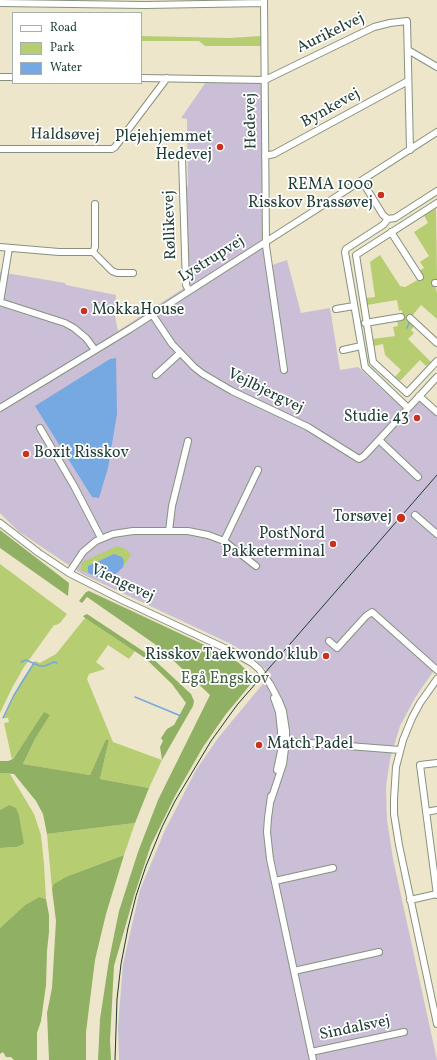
<!DOCTYPE html>
<meta charset="utf-8">
<style>
body{margin:0}
#map{position:relative;width:437px;height:1060px;overflow:hidden;background:#eee6ca;font-family:Vollkorn,serif}
canvas{display:block}
.legend{position:absolute;left:12px;top:12px;width:130px;height:72px;box-sizing:border-box;background:#fff;border:1px solid #a5b1ae;margin:0;padding:5px 7px;list-style:none;font-size:12px;color:#1f3d34}
.legend li{display:flex;align-items:center;gap:8px;height:20px}
.legend b{width:20px;border:1px solid #a5b1ae}
</style>
<div id="map">
<canvas width="437" height="1060"></canvas>
<ul class="legend">
<li><b style="height:5px;background:#fff"></b>Road</li>
<li><b style="height:11px;background:#b6cd71"></b>Park</li>
<li><b style="height:11px;background:#76a8e2"></b>Water</li>
</ul>
</div>
<script>
const g = document.querySelector('canvas').getContext('2d');
g.lineJoin = 'round';
function fillPath(path, color) { g.fillStyle = color; g.fill(path, 'evenodd'); }
const toPath = rows => new Path2D(rows.map(r => 'M' + r).join(''));
function stroke(path, color, width, dash) { g.strokeStyle = color; g.lineWidth = width; g.lineCap = dash ? 'butt' : 'round'; g.setLineDash(dash || []); g.stroke(path); }
function label(font, color, halo, rows, align = 'center') {
  g.font = font + ' Vollkorn,serif'; g.lineWidth = 3.5; g.setLineDash([]); g.textBaseline = 'middle'; g.strokeStyle = halo; g.fillStyle = color; for (const [text, x, y, turn = 0] of rows) {
    g.save(); g.translate(x, y); g.rotate((+turn || 0) * Math.PI / 180); g.textAlign = isNaN(turn) ? turn : align; if (halo) g.strokeText(text, 0, 0); g.fillText(text, 0, 0); g.restore();
  }
}
fillPath(toPath([
 [206,82,262,82,263,236,266,267,287,260,301,313,330,308,340,370,358,367,407,412,417,401,420,400,437,415,437,666,415,698,400,726,390,759,386,787,387,820,393,859,437,1060,119,1060,118,1027,123,964,140,890,165,830,196,770,218,738,271,674,251,656,231,644,82,574,18,531,0,513,0,272,65,283,66,285,116,295,115,316,118,331,187,286,184,187,188,186,187,119,181,118]
]), '#cabfd6');
fillPath(toPath([
 [141,36,229,38,261,36,261,46,205,46,199,41,141,41],
 [436,209,437,280,434,281,437,293,437,319,421,305,412,316,415,325,411,330,414,333,408,339,431,362,426,366,420,360,400,381,395,377,401,370,385,355,383,344,374,346,373,339,395,336,393,327,398,326,397,320,403,319,402,310,399,311,397,300,367,305,366,298,375,297,370,262,380,255,400,286,405,287,423,277,419,271,424,268,420,262,429,256,414,232,428,223,424,215],
 [117,546,126,549,131,555,123,567,124,561,114,554,88,566,88,573,80,570,82,562],
 [0,564,67,614,60,623,56,625,54,625,24,667,12,688,0,713],
 [85,618,135,651,129,659,108,645,96,662,105,669,89,674,87,679,113,742,162,760,149,788,100,779,109,740,106,739,90,775,23,764,35,739,50,715,44,713,12,760,4,723,9,722,8,718,4,718,4,716,14,695,22,680,35,661,40,663,56,654],
 [0,773,10,774,34,814,41,835,44,864,46,899,39,897,25,905,0,928,0,848,17,847,24,844,9,805,0,810],
 [135,823,124,855,68,876,52,889,47,834]
]), '#b6cd71');
fillPath(toPath([
 [0,530,69,583,68,596,0,548],
 [89,591,228,656,239,663,255,679,226,714,203,747,175,796,151,845,134,896,114,966,110,1040,111,1060,98,1060,100,1019,109,960,119,911,138,852,158,800,210,695,159,647,87,597,82,603,79,601,86,592],
 [87,614,149,655,191,694,194,701,193,706,162,760,160,747,163,741,161,738,167,729,174,725,186,703,172,684,145,658,85,618,83,616],
 [44,712,50,715,35,739,23,764,90,775,106,739,109,740,100,779,149,788,135,823,47,834,43,814,36,801,14,774,0,773,0,761,8,761,13,759],
 [9,805,16,808,19,816,24,844,17,847,0,848,0,810],
 [124,855,106,914,95,960,86,1032,86,1060,49,1060,47,1013,52,988,56,921,52,889,54,884,68,876],
 [39,897,46,899,49,915,49,932,47,951,46,985,41,1021,37,1033,37,1060,14,1060,11,1057,6,1057,3,1052,0,1054,0,928,25,905]
]), '#90b063');
fillPath(toPath([
 [116,358,117,414,108,468,99,498,92,497,35,406,110,359],
 [114,554,122,557,124,561,123,567,111,579,106,581,88,573,88,566]
]), '#76a8e2');
stroke(toPath([
 [407,328,409,323],
 [21,662,26,660,40,666,45,666,54,662,57,663],
 [135,697,181,716],
 [3,718,14,695,34,663]
]), '#76a8e2', 1.5);
const minor = toPath([
 [264,0,266,246,284,370],
 [0,3,145,5,264,3],
 [408,50,437,67],
 [0,77,13,77],
 [141,78,265,80,374,27,390,23,407,21,410,150],
 [0,149,112,149,115,147,167,78],
 [265,156,274,154,408,81],
 [182,158,186,285,189,291],
 [362,181,383,215,388,219],
 [437,203,356,255,373,362,407,393,437,361],
 [95,204,95,247,93,252,112,271,117,273,133,273],
 [388,219,383,225,346,249,345,252,365,367,408,408],
 [388,219,395,218,437,191],
 [391,232,420,277],
 [0,247,59,252,93,252],
 [435,283,437,283],
 [0,302,65,323,74,328,86,338,95,350],
 [0,302,9,248],
 [336,309,354,306],
 [152,314,172,344,194,367,203,374,232,391,308,427,359,459,364,456,437,377],
 [410,318,437,343],
 [365,323,401,317],
 [343,350,361,346],
 [156,375,180,353],
 [419,396,437,412],
 [0,408,130,329,437,132],
 [40,428,74,486,101,538],
 [379,440,418,477],
 [415,515,437,534],
 [0,523,39,553,69,573,124,601,229,650,252,663,259,669,270,684,279,701,283,711,286,731,286,741,283,764,271,800],
 [169,531,172,506,188,441],
 [224,541,258,470],
 [69,573,83,552,96,541,113,534,133,531,188,531,208,535,224,541,256,566],
 [329,641,337,648,366,616,372,612,437,670],
 [437,679,420,703,412,718,403,740,396,767,394,799,394,814,399,845,437,1024],
 [274,698,279,712,281,731,281,751,277,770],
 [284,741,400,750],
 [437,763,420,765,437,895],
 [271,796,268,818,267,832,270,859,313,1060],
 [426,812,437,810],
 [275,881,333,868],
 [410,900,437,894],
 [294,971,379,952],
 [311,1052,404,1032]
]);
stroke(minor, '#86927f', 8);
stroke(minor, '#fff', 6);
stroke(toPath([
 [115,1060,117,999,121,964,128,928,136,896,146,866,162,827,175,801,211,741,237,705,437,475]
]), '#1f3d34', 1);
for (const [x, y, r, color] of [
 [220,147,4,"#c8321e"],
 [381,195,4,"#c8321e"],
 [84,311,4,"#c8321e"],
 [417,418,4,"#c8321e"],
 [26,454,4,"#c8321e"],
 [401,518,5,"#c8321e"],
 [333,544,4,"#c8321e"],
 [326,656,4,"#c8321e"],
 [259,745,4,"#c8321e"]
]) { const dot = new Path2D(); dot.arc(x, y, r, 0, 2 * Math.PI); g.fillStyle = color; g.fill(dot); stroke(dot, '#fff', 1.5); }
label('16px', '#1f3d34', '#fff', [
 ["Aurikelvej",331,34,-26],
 ["Bynkevej",331,109,-29],
 ["Hedevej",252,121,-91],
 ["Haldsøvej",65,136,1],
 ["Røllikevej",171,225,-92],
 ["Lystrupvej",212,260,-32],
 ["Vejlbjergvej",265,392,26],
 ["Viengevej",122,584,25],
 ["Sindalsvej",355,1029,-12]
]);
label('16px', '#1f3d34', '#fff', [
 ["Plejehjemmet",212,138],
 ["Hedevej",212,156],
 ["REMA 1000",373,186],
 ["Risskov Brassøvej",373,204],
 ["MokkaHouse",92,311,"left"],
 ["Studie 43",409,418],
 ["Boxit Risskov",34,454,"left"],
 ["Torsøvej",392,518],
 ["PostNord",325,535],
 ["Pakketerminal",325,553],
 ["Risskov Taekwondo klub",318,656],
 ["Match Padel",267,745,"left"]
], 'right');
label('16px', '#456143', '#fff', [
 ["Egå Engskov",225,680]
]);
</script>
